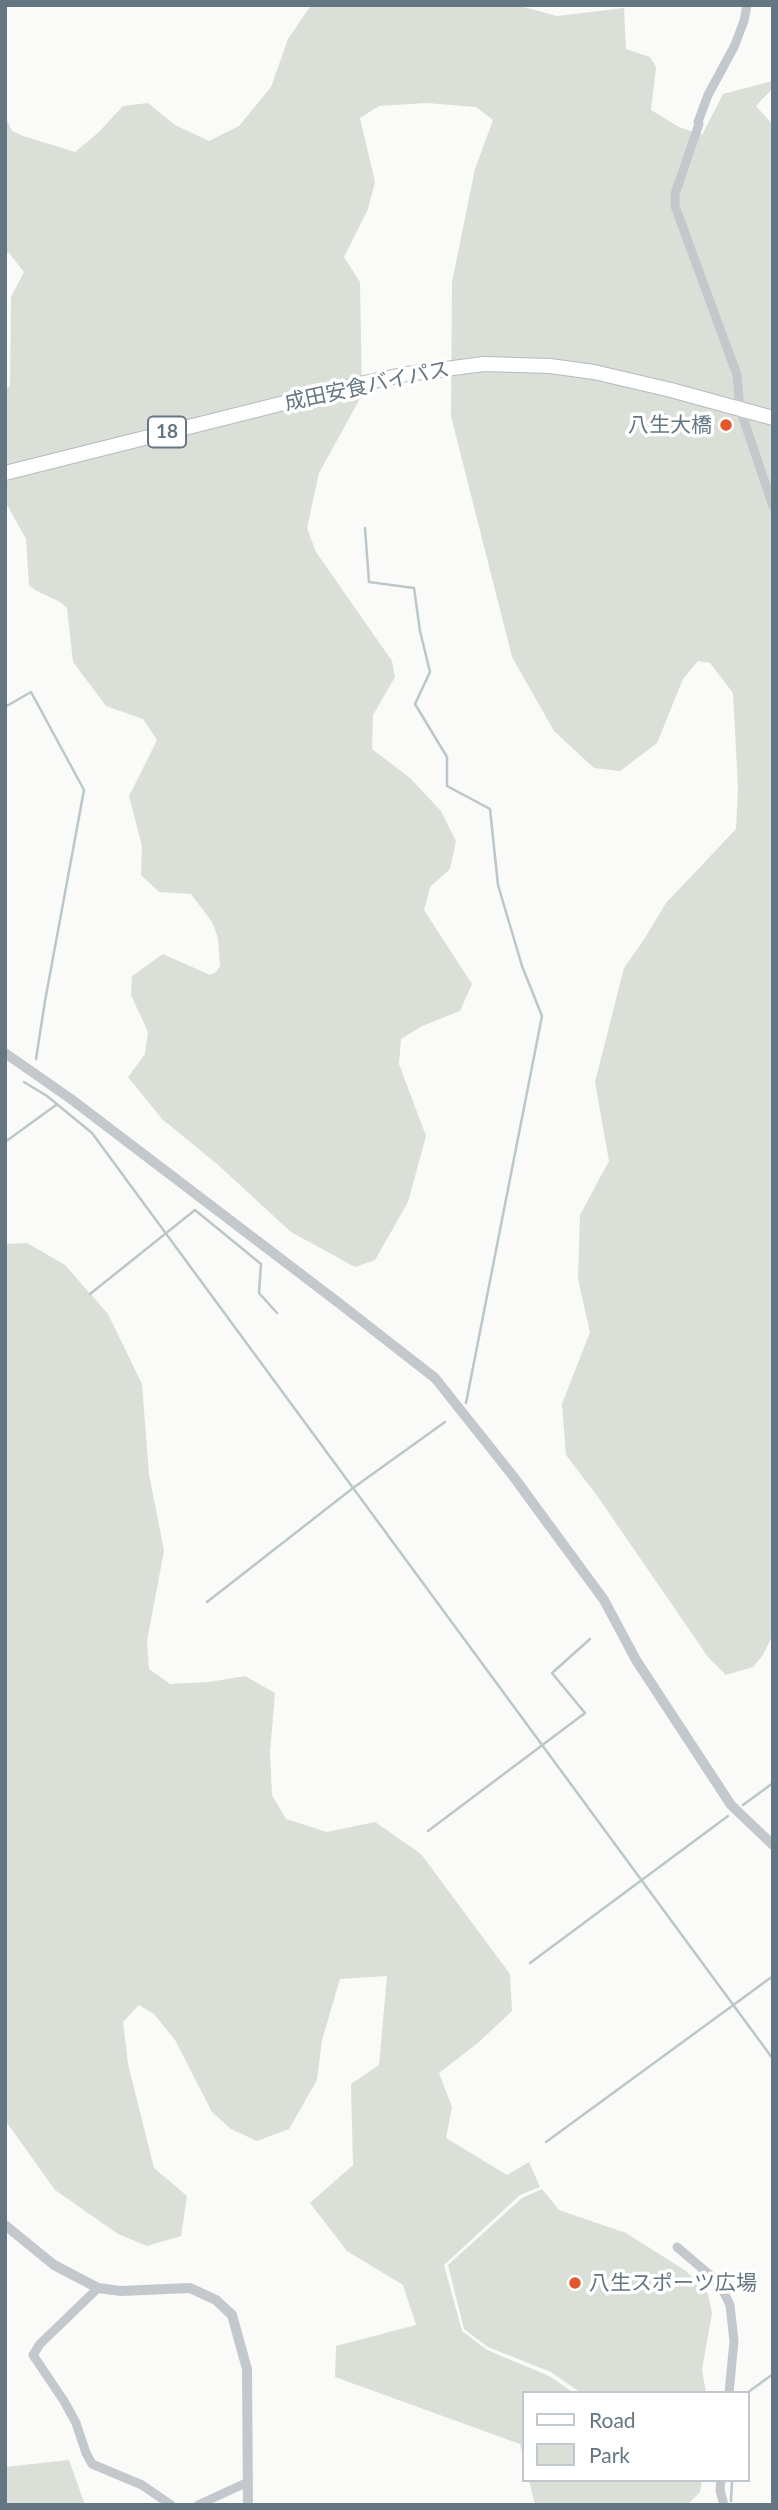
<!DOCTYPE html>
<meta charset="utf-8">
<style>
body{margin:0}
#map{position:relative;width:778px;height:2510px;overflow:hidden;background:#fafaf8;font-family:Lato,sans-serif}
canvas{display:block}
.frame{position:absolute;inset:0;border:7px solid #657683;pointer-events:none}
.legend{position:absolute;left:522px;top:2391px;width:228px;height:91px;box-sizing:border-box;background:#fff;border:2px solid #c1c8cd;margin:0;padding:9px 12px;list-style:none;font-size:21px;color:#657683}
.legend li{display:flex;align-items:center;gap:14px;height:35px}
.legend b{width:35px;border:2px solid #c1c8cd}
</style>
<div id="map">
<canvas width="778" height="2510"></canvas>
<div class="frame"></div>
<ul class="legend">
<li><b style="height:9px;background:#fff"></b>Road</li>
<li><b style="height:19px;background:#dadfd7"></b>Park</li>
</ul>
</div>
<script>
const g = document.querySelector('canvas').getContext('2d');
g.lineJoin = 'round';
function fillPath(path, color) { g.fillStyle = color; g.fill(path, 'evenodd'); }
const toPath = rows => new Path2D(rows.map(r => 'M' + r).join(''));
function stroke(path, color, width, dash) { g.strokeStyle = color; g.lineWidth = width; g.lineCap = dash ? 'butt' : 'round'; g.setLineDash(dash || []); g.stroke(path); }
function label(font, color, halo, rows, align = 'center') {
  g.font = font + ' Lato,"Noto Sans JP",sans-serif'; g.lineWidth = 7; g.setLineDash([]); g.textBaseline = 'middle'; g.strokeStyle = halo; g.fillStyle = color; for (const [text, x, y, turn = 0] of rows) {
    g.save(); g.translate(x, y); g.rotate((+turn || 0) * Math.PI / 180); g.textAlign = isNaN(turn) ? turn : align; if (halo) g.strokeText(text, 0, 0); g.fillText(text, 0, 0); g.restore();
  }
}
fillPath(toPath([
 [311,5,516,5,557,16,624,8,626,49,650,57,656,67,651,110,679,127,702,135,723,94,773,81,773,88,756,106,773,125,773,1634,763,1655,753,1667,726,1675,708,1657,598,1497,566,1455,562,1404,590,1332,578,1279,580,1215,609,1161,595,1082,624,968,645,938,666,903,736,829,738,788,733,693,710,663,698,661,683,679,657,743,620,771,594,768,554,731,512,657,451,416,452,282,475,169,493,120,476,107,426,103,379,106,360,118,375,182,368,209,344,257,360,282,362,395,319,473,307,528,316,552,392,661,395,677,373,715,372,749,410,778,441,811,456,841,450,869,430,887,424,910,472,984,460,1011,422,1026,401,1039,399,1064,426,1136,408,1202,375,1260,355,1267,291,1232,217,1164,162,1119,128,1077,145,1054,148,1032,131,995,132,976,163,954,210,975,216,972,220,966,218,938,212,922,191,894,159,892,141,875,142,846,129,796,157,740,143,719,106,706,73,662,67,608,60,602,35,590,29,585,26,539,5,501,5,389,10,386,11,297,24,272,9,253,5,253,5,116,12,131,23,136,75,152,98,133,123,106,148,103,175,125,209,141,239,126,271,87,288,39],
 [27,1243,65,1265,108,1314,142,1384,149,1474,164,1551,147,1641,149,1669,170,1684,209,1682,245,1676,275,1693,270,1752,272,1795,286,1819,327,1832,375,1822,421,1854,510,1974,512,2011,479,2042,439,2073,452,2107,446,2138,507,2175,529,2162,540,2187,520,2195,444,2265,462,2331,487,2350,549,2376,574,2393,524,2393,524,2459,520,2444,335,2377,336,2346,416,2325,403,2285,347,2251,310,2203,353,2165,351,2084,379,2065,387,1976,340,1979,322,2040,317,2080,289,2129,257,2141,231,2129,212,2112,175,2040,154,2014,139,2005,123,2022,128,2064,154,2168,187,2196,181,2236,147,2246,118,2234,55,2190,5,2120,5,1244],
 [542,2189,559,2210,626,2233,686,2271,708,2294,712,2313,702,2369,706,2393,581,2393,551,2372,488,2347,464,2329,448,2265,522,2198],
 [69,2460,85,2505,5,2505,5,2467],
 [529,2480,702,2480,700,2492,687,2505,535,2505]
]), '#dadfd7');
stroke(toPath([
 [365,528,369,582,414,588,420,631,430,672,415,704,447,757,447,786,490,809,498,885,522,966,542,1016,466,1403],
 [5,707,31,692,84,790,45,1001,36,1059],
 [24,1082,47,1096,92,1133,773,2059],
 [5,1142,56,1105],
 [90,1294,195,1210,261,1264,259,1293,277,1313],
 [207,1602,353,1488,445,1422],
 [743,1805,773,1783],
 [428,1831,585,1713,552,1673,590,1639],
 [530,1963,728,1816],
 [546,2142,773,1976],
 [747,2393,773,2374],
 [731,2501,732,2480]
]), '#bbc7cb', 2.5);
const primary = toPath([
 [5,473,364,383,407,374,484,364,550,366,594,372,671,390,773,418]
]);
stroke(primary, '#b5babe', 16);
stroke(toPath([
 [747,5,744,21,734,47,708,95,698,122,699,124,675,194,675,206,737,375,740,409,773,506],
 [677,2247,711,2276,721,2287,730,2305,734,2341,729,2393],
 [98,2288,40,2344,33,2355,64,2401,76,2423,86,2453,92,2464,142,2485,171,2505],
 [721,2480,720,2490,724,2505],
 [198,2505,248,2482]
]), '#c3c8cc', 9);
stroke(toPath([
 [5,1053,71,1099,335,1300,435,1378,513,1476,604,1600,636,1660,731,1805,773,1845],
 [5,2225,54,2265,98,2288,121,2291,190,2288,216,2300,232,2315,247,2369,248,2505]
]), '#c3c8cc', 10);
stroke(primary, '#fff', 14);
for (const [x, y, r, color] of [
 [726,425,7,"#e4572e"],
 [575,2283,7,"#e4572e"]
]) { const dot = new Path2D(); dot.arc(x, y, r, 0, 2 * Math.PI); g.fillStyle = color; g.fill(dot); stroke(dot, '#fff', 2.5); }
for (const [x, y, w] of [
 [167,432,38]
]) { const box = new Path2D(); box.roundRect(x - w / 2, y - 15.5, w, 31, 5); g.fillStyle = '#fff'; g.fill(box); stroke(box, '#657683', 2); }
label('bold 19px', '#657683', null, [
 ["18",167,432]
]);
label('21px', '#657683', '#fff', [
 ["成田安食バイパス",367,386,-12]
]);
label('21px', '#657683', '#fff', [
 ["八生大橋",712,425],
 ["八生スポーツ広場",589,2283,"left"]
], 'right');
</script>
